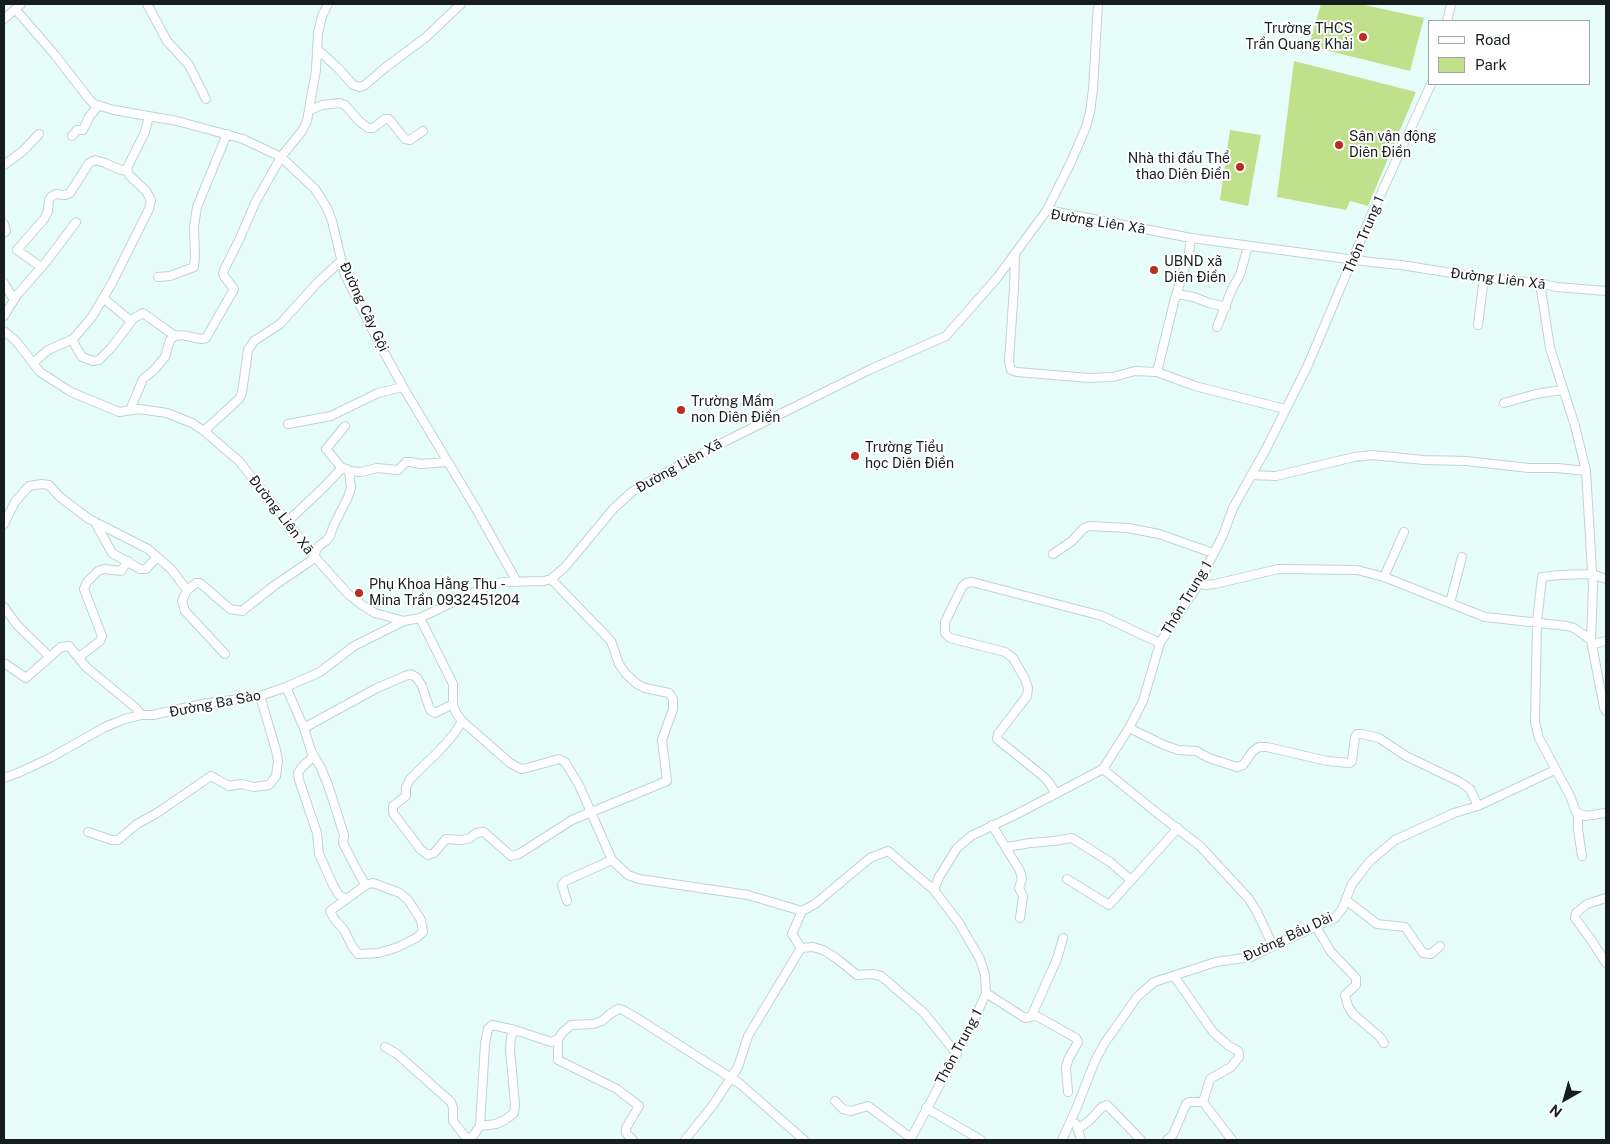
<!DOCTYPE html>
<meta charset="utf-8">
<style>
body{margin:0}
#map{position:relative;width:1610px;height:1144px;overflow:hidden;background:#e7fdfa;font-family:"Public Sans",sans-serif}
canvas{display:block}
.frame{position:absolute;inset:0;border:5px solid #161e1d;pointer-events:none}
.legend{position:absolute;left:1428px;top:20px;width:162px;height:65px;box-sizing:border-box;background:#fff;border:1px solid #a2a5a5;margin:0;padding:6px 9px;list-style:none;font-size:15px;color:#161e1d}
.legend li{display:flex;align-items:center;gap:10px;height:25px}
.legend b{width:25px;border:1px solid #a2a5a5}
.north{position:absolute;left:1540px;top:1074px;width:50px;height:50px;-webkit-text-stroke:4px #fff;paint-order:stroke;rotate:218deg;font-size:14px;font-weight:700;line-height:20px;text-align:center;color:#161e1d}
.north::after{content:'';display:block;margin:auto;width:18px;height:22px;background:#161e1d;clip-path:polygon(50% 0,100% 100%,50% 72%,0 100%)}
</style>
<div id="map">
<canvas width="1610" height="1144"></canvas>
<div class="frame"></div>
<ul class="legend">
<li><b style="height:6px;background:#fff"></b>Road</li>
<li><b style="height:14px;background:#c1e08b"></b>Park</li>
</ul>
<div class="north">N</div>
</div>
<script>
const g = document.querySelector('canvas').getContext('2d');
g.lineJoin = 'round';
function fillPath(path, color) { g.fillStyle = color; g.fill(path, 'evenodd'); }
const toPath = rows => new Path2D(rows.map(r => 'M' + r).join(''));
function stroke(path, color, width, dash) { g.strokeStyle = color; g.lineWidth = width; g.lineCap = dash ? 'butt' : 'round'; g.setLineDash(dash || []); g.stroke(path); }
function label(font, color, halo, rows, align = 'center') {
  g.font = font + ' "Public Sans",sans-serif'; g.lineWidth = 4; g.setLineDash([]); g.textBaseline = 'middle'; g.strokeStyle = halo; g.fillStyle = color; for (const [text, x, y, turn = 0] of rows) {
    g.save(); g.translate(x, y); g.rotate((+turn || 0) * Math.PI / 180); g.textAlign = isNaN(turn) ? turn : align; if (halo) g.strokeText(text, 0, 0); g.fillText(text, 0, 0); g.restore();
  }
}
fillPath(toPath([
 [1321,4,1360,4,1424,18,1410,71,1309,46],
 [1294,61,1416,92,1368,206,1350,201,1346,210,1277,197],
 [1230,130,1261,135,1248,206,1220,200]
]), '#c1e08b');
const minor = toPath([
 [147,4,167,41,189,65,206,99],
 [16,10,55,55,89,99,94,104,114,110,177,121,243,139,281,157,315,189,327,208,332,221,345,275,377,339,403,387,475,507,517,582],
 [4,19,21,4],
 [1447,21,1451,4],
 [317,49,338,68,353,85,360,87,365,85,386,67,425,38,461,4],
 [310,110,322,105,339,103,345,105,359,121,368,128,373,128,385,119,389,119,405,139,410,140,423,131],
 [72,136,77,130,83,130,89,117,99,105],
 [4,165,23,151,39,134],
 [1047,210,1071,162,1086,127,1090,112,1093,89,1098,4],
 [4,224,6,231,4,233],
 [1015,255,1014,288,1009,361,1011,370,1017,372,1089,378,1113,377,1135,371,1157,372,1195,386,1285,409],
 [41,267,17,250,44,219,48,211,49,200,51,197,56,194,65,195,70,193,89,163,95,160,105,163,121,170,127,171],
 [158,277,170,276,194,267,195,256,194,226,197,207,227,134],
 [4,283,14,300],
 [1540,283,1550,348,1575,426,1586,471,1593,587,1591,640,1604,708,1606,711],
 [1177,294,1194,297,1209,303,1226,307],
 [103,298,131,321],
 [4,316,17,295,46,262,76,222],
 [1478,325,1484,278],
 [1217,327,1232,289,1240,275,1248,246],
 [4,331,16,341,40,372,71,392,119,412,139,409,167,413,192,423,204,431,239,461,315,557,348,594,362,605,375,613,404,621,420,618,474,592,491,585,504,582,544,581,551,579,565,567,614,508,633,491,654,479,728,440,871,369,946,336,997,278,1047,210,1191,238,1371,262,1401,265,1484,278,1540,283,1556,287,1606,291],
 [73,339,75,345,82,357,93,361,99,360,111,348,134,318,143,313,175,336],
 [33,363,48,350,73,339,92,317,112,283,149,209,151,200,146,191,129,175,127,168,145,132,149,116],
 [1157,372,1174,302,1189,253,1191,238],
 [1504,403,1536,394,1562,390],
 [130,410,143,379,154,370,165,357,170,340,175,336,182,335,201,339,206,338,234,289,224,276,223,273,226,266,240,238,255,203,281,157,302,131,307,121,316,70,318,33,322,16,328,4],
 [288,424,331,416,378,393,403,387],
 [204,431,239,399,242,393,248,350,254,341,280,324,318,282,341,261],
 [342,468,326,449,345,426],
 [349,471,361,472,377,468,398,470,406,462,410,462,421,464,448,462],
 [1251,475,1276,476,1354,457,1372,455,1424,460,1466,461,1529,468,1557,468,1586,471],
 [95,522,112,553,140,569,146,569,157,557],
 [4,524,15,502,29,486,42,484,49,485,60,497,89,519,148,549,171,569,187,590],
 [1053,554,1072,541,1084,528,1090,526,1128,528,1159,534,1213,553],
 [1384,577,1404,532],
 [1606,579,1592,574,1559,575,1542,577,1537,622,1535,722,1539,738,1570,796,1576,812,1585,816,1606,813],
 [1199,583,1205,585,1215,584,1278,569,1357,570,1384,577,1485,617,1567,626,1574,628,1591,640],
 [1450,603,1462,557],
 [4,607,17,625,50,657],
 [420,618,453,684,453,704,456,713,462,721,510,763,521,769,527,768,559,759,565,762,579,785,612,860,628,875,639,879,748,895,802,911,815,904,870,858,888,851,934,890],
 [1593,644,1606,641],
 [225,654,185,611,182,601,187,590,196,583,200,583,230,609,242,611,275,585,309,562,315,557,316,550,320,545,326,541,330,536,333,527,348,497,351,488,349,471,347,469,342,468,340,470,323,488,287,522],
 [79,657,100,641,102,636,84,589,87,582,98,571,104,569,121,571,128,561],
 [4,663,26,678,61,647,69,646,86,667,136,708,141,715],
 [286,687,304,728,311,751,321,768,328,785,344,835,343,843,359,874,366,885,373,883,400,893,408,900,421,920,423,932,416,938,398,947,379,953,358,954,352,946,344,930,335,920,330,911,366,885],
 [462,721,454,734,439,751,410,779,406,787,406,796,393,806,393,813,421,850,428,855,434,853,446,839,462,840,470,838,476,833,484,832,511,856,519,854,572,820,667,781,662,740,673,709,673,699,669,693,645,688,637,684,626,674,619,664,611,641,551,579],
 [304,728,377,688,405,676,411,674,417,678,422,686,430,710,435,713,453,704],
 [1129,728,1164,745,1178,750,1196,751,1209,758,1237,767,1243,765,1253,751,1259,747,1267,747,1327,761,1350,763,1352,761,1355,737,1357,734,1362,734,1379,738,1406,756,1460,782,1470,789,1478,806],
 [314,756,302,767,298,773,299,780,317,833,319,854,333,885,339,895,346,899],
 [1103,769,1152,809,1200,846,1249,899,1257,912,1273,946],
 [4,778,20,772,50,758,105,727,125,719,141,715,153,715,202,704,260,696,286,687,320,672,354,646,404,621],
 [1056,794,1050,784,1044,777,997,739,998,734,1027,696,1028,688,1025,679,1013,658,1005,652,950,638,945,633,945,622,962,587,966,583,972,582,1087,612,1102,616,1160,643],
 [1578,814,1578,830,1582,856],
 [992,825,1020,871,1022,879,1019,888,1023,896,1020,918],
 [88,832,112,840,118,840,137,824,157,813,211,776,229,786,241,784,254,787,269,785,276,776,278,761,276,750,260,696],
 [1007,847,1030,843,1055,841,1072,838,1110,862,1131,880],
 [1067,879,1109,905,1178,828],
 [1346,900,1377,924,1405,927,1423,953,1431,954,1440,946],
 [567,901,562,885,565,881,612,860],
 [1316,927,1331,952,1356,978,1356,985,1345,995,1348,1006,1353,1014,1380,1037,1384,1043],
 [801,948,813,947,823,950,836,958,857,975,872,974,881,976,924,1013,956,1053],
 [1606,963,1592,941,1575,918,1576,913,1587,904,1606,898],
 [986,993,1025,1018,1031,1017,1057,959,1063,938],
 [1033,1014,1076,1038,1078,1042,1068,1060,1066,1068,1068,1092],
 [558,1039,558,1060,617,1089,639,1106,626,1128,626,1133,633,1140],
 [385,1047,397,1054,451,1102,453,1108,453,1121,464,1135,470,1140],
 [835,1101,843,1109,851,1111,868,1106,911,1138],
 [1203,1102,1232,1140],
 [926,1108,981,1140],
 [1076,1124,1081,1140],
 [480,1126,485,1044,488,1029,492,1025,515,1030],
 [1078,1129,1089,1121,1102,1107,1107,1105,1141,1140],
 [470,1140,480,1126,496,1124,505,1120,514,1113,515,1104,510,1050,511,1037,515,1030,551,1042,558,1039,563,1032,571,1025,593,1024,602,1021,610,1014,618,1009,623,1010,635,1017,739,1083,804,1140],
 [685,1140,713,1105,738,1067,748,1036,801,948,792,934,802,911],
 [910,1140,972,1025,986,993,985,975,980,959,959,923,934,890,939,877,957,848,971,836,1017,814,1103,769,1129,728,1143,701,1160,643,1199,583,1223,535,1233,508,1266,449,1307,367,1370,218,1431,84],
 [1062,1140,1076,1109,1095,1061,1104,1044,1137,997,1154,982,1216,962,1251,957,1273,946,1328,921,1335,918,1342,909,1352,884,1370,861,1395,840,1454,813,1478,806,1555,770],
 [1167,1140,1173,1135,1186,1104,1189,1102,1203,1102,1210,1079,1231,1067,1239,1057,1239,1054,1238,1051,1229,1046,1213,1032,1174,976]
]);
stroke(minor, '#bfd4d2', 10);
stroke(minor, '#fff', 8);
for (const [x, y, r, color] of [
 [1363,37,5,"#ba2d21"],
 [1339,145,5,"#ba2d21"],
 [1240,167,5,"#ba2d21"],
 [1154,270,5,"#ba2d21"],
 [681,410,5,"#ba2d21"],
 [855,456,5,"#ba2d21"],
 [359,593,5,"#ba2d21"]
]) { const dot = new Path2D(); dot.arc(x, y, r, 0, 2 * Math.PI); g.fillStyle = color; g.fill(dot); stroke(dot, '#fff', 2); }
label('14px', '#161e1d', '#fff', [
 ["Trường THCS",1353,29,"right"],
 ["Trần Quang Khải",1353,45,"right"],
 ["Sân vận động",1349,137],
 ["Diên Điền",1349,153],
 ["Nhà thi đấu Thể",1230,159,"right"],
 ["thao Diên Điền",1230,175,"right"],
 ["UBND xã",1164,262],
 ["Diên Điền",1164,278],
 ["Trường Mầm",691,402],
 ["non Diên Điền",691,418],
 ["Trường Tiểu",865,448],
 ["học Diên Điền",865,464],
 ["Phụ Khoa Hằng Thu -",369,585],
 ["Mina Trần 0932451204",369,601]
], 'left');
label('14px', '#161e1d', '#fff', [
 ["Đường Liên Xã",1098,222,9],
 ["Thôn Trung 1",1364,235,-67],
 ["Đường Liên Xã",1498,279,7],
 ["Đường Cây Gội",364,307,65],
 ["Đường Liên Xã",679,466,-29],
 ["Đường Liên Xã",281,515,52],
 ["Thôn Trung 1",1187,598,-59],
 ["Đường Ba Sào",215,704,-11],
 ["Đường Bầu Dài",1288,937,-25],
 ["Thôn Trung 1",959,1047,-62]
]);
</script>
